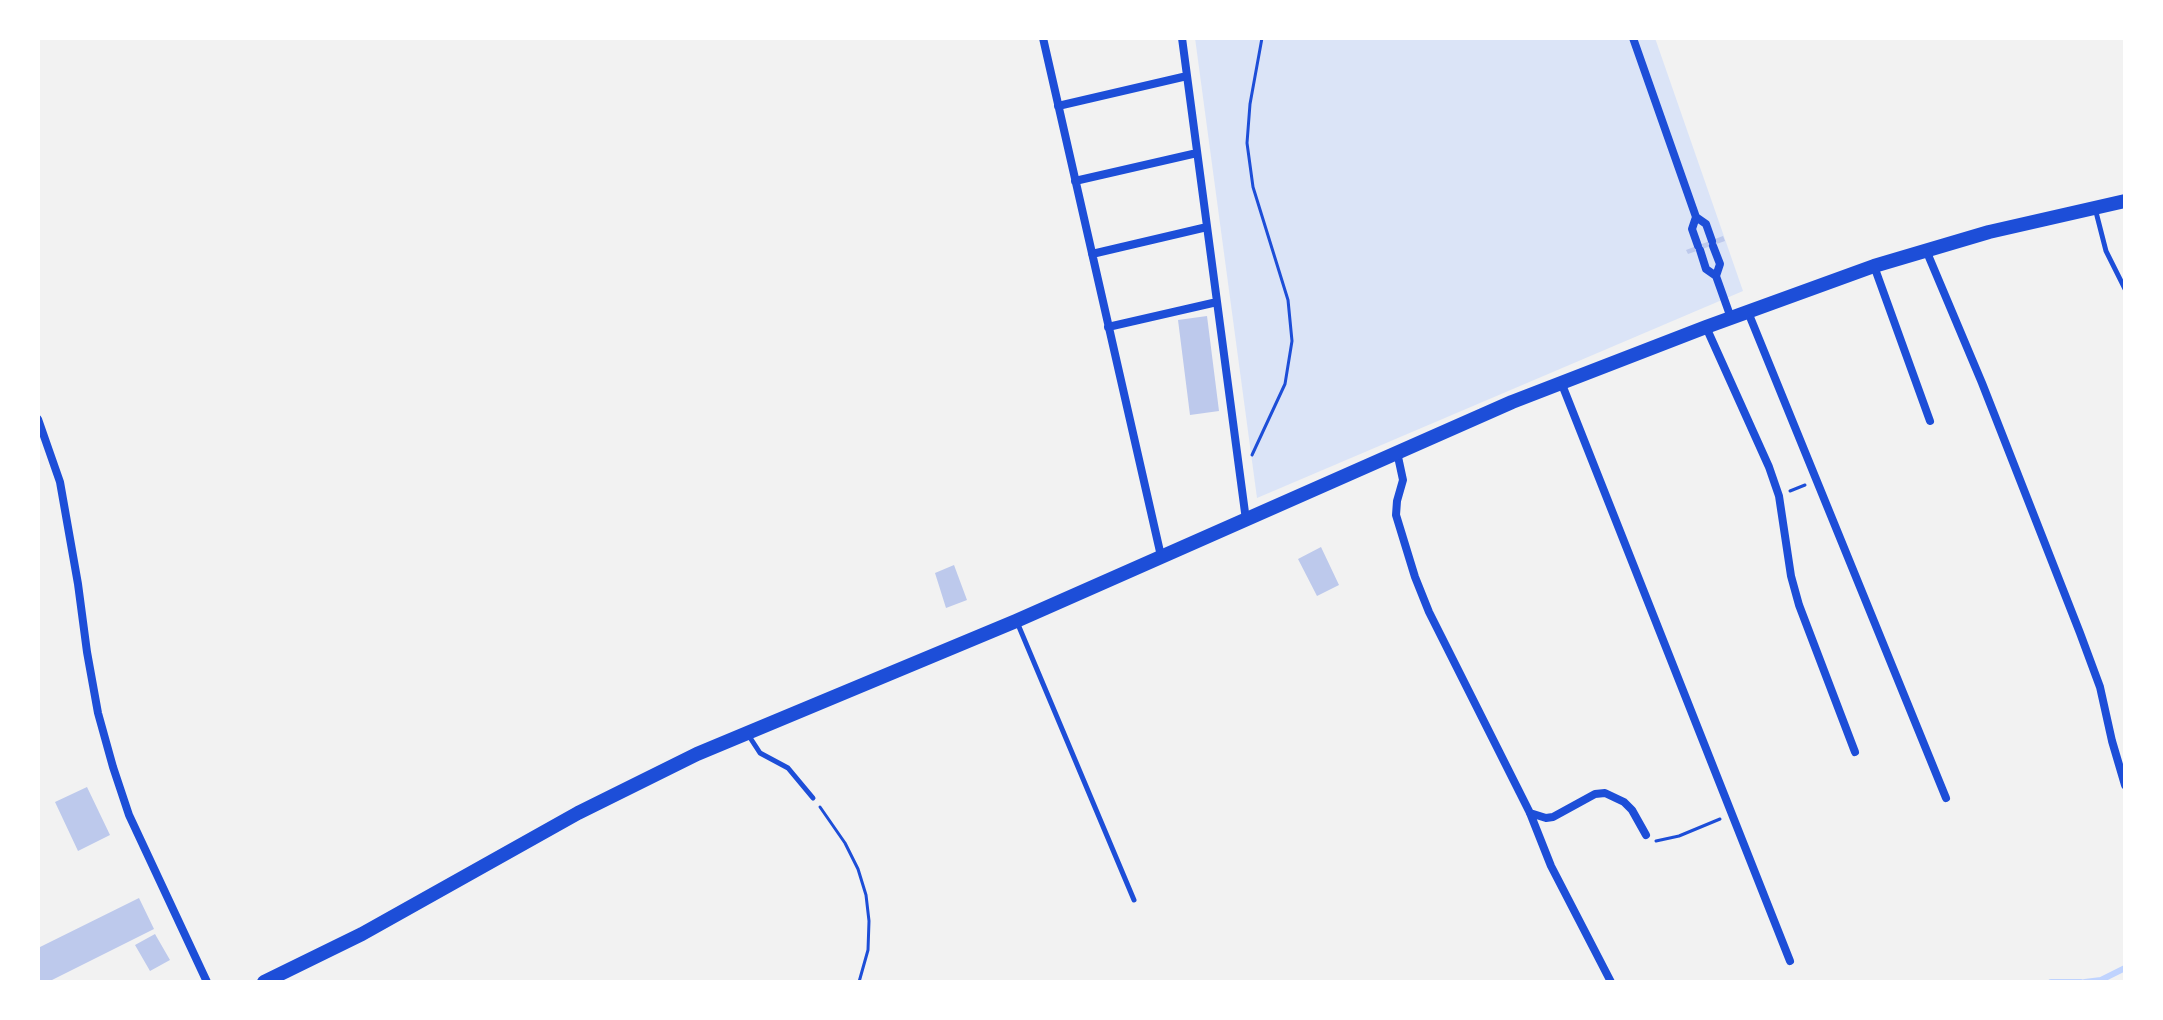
<!DOCTYPE html>
<style>
body{margin:0}
#map{position:relative;width:2163px;height:1020px;overflow:hidden;background:#f2f2f2;font-family:"DM Sans",sans-serif}
canvas{display:block}
.frame{position:absolute;inset:0;border:40px solid #fff;pointer-events:none}
</style>
<div id="map">
<canvas width="2163" height="1020"></canvas>
<div class="frame"></div>
</div>
<script>
const g = document.querySelector('canvas').getContext('2d');
g.lineJoin = 'round';
function fillPath(path, color) { g.fillStyle = color; g.fill(path, 'evenodd'); }
const toPath = rows => new Path2D(rows.map(r => 'M' + r).join(''));
function stroke(path, color, width, dash) { g.strokeStyle = color; g.lineWidth = width; g.lineCap = dash ? 'butt' : 'round'; g.setLineDash(dash || []); g.stroke(path); }
fillPath(toPath([
 [1195,38,1655,38,1743,291,1257,498]
]), '#dbe4f7');
stroke(toPath([
 [2051,982,2081,982],
 [2085,982,2101,980,2125,968]
]), '#bfd3fe', 6);
fillPath(toPath([
 [1723,236,1725,241,1688,254,1686,250],
 [1207,316,1219,411,1190,415,1178,320],
 [1321,547,1339,585,1317,596,1298,559],
 [954,565,967,600,946,608,935,573],
 [87,787,110,835,78,851,55,802],
 [139,898,154,929,48,982,38,982,38,948],
 [155,934,170,960,150,971,135,945]
]), '#bdc9ec');
stroke(toPath([
 [1252,455,1285,384,1292,341,1288,300,1253,187,1247,143,1250,104,1262,38],
 [1790,491,1805,485],
 [820,807,845,843,858,869,866,895,869,921,868,950,859,982],
 [1656,841,1679,836,1720,819]
]), '#1d4ed8', 3);
stroke(toPath([
 [2096,212,2106,251,2125,289],
 [1017,622,1134,900],
 [749,736,760,753,788,768,813,798]
]), '#1d4ed8', 5);
stroke(toPath([
 [1043,38,1161,556],
 [1182,38,1246,520],
 [1633,38,1696,217,1692,229,1698,246],
 [1058,106,1187,76],
 [1075,181,1197,153],
 [1696,217,1706,224,1712,241],
 [1713,246,1720,264,1716,276],
 [1700,250,1706,269,1716,276,1731,318],
 [1926,250,1982,383,2080,633,2100,687,2112,741,2125,785],
 [1092,254,1207,227],
 [1874,266,1930,421],
 [1748,312,1946,798],
 [1108,327,1217,302],
 [1706,327,1769,467,1779,496,1791,576,1799,605,1855,752],
 [1561,382,1790,961],
 [38,419,60,482,78,584,87,652,98,713,113,767,129,815,207,982],
 [1397,452,1403,480,1397,501,1396,515,1415,577,1429,612,1530,813,1551,866,1611,982],
 [1530,813,1546,818,1553,817,1595,794,1605,793,1624,802,1632,810,1646,835]
]), '#1d4ed8', 8);
stroke(toPath([
 [264,982,362,934,578,813,697,754,1016,621,1512,402,1706,327,1874,266,1989,232,2125,201]
]), '#1d4ed8', 14);
</script>
